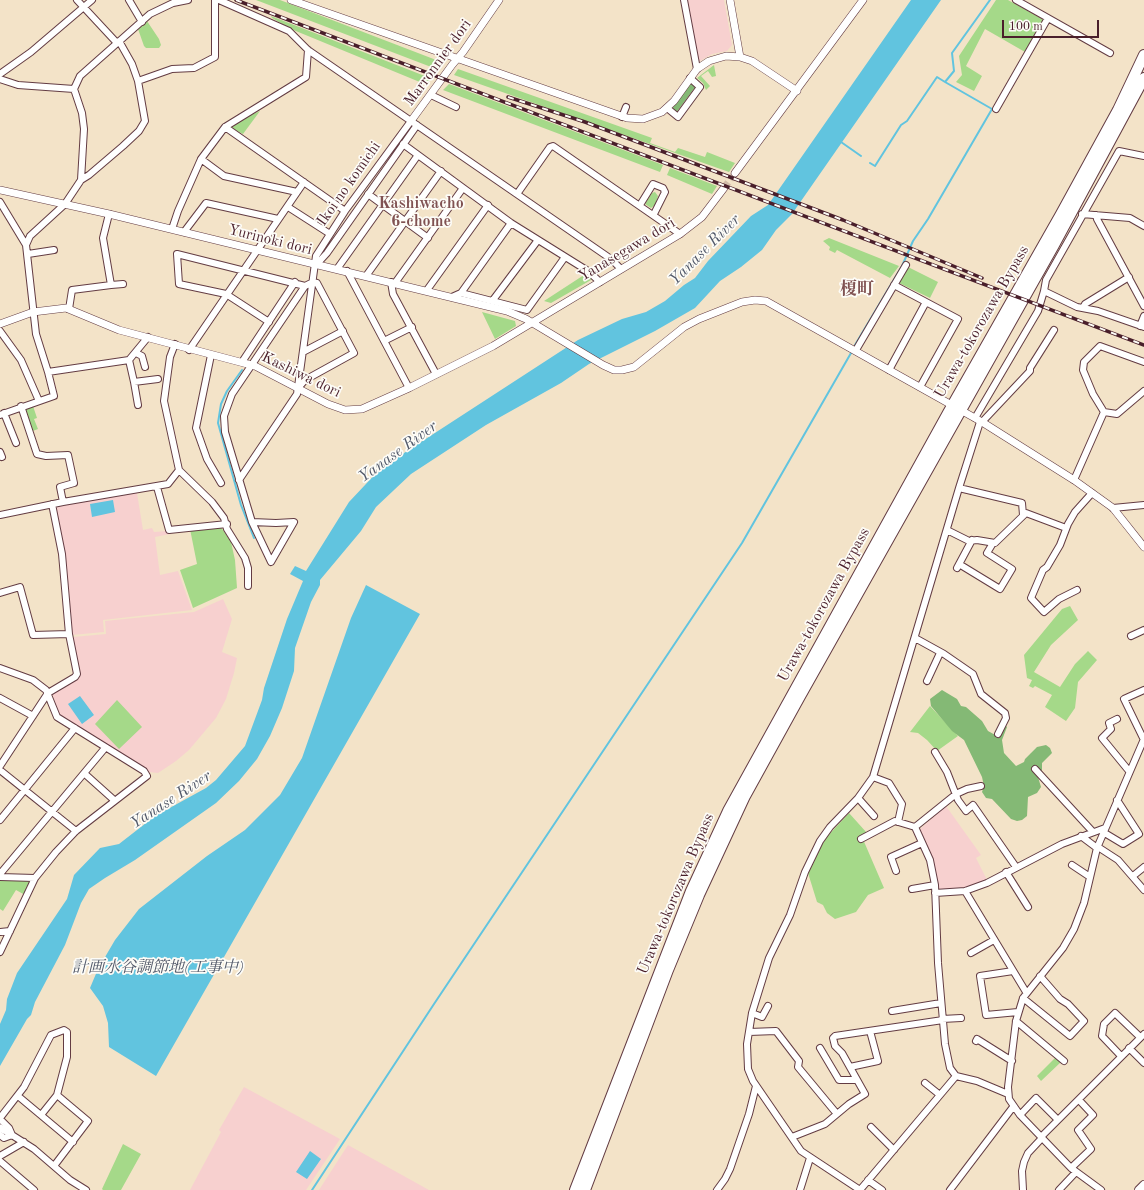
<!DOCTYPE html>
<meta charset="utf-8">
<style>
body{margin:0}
#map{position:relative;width:1144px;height:1190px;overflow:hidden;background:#f3e3c8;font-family:"Old Standard TT",serif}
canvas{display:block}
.scale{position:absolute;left:1002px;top:20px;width:97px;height:18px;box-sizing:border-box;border:2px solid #4a1f2b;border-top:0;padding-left:5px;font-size:12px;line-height:14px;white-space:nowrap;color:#4a1f2b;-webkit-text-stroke:3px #fdfcf7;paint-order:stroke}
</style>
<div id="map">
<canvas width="1144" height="1190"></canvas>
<div class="scale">100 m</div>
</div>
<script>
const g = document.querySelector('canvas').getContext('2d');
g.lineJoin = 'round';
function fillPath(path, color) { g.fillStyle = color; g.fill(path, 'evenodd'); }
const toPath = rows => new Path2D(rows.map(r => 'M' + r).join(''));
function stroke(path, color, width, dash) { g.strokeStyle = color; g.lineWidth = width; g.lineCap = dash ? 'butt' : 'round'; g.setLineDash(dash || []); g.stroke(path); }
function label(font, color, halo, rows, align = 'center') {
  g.font = font + ' "Old Standard TT","Noto Serif JP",serif'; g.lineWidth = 3.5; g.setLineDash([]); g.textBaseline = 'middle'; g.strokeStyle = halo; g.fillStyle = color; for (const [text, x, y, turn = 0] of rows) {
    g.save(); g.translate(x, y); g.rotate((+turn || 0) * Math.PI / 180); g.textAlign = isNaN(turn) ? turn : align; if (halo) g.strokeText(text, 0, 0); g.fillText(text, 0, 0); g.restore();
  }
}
fillPath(toPath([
 [686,0,724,0,732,45,727,51,712,54,700,61,697,60],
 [137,493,143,530,152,528,154,532,168,531,170,534,155,537,160,575,178,571,192,610,103,620,104,632,72,635,54,507],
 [223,599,232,619,222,652,237,658,234,673,226,699,216,718,189,750,176,761,158,773,149,772,58,715,52,692,78,679,80,674,73,637,106,634,105,621,194,612],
 [946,806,981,855,976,858,987,880,958,890,938,890,933,859,920,829],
 [244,1087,340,1139,306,1190,190,1190,221,1132,219,1130],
 [348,1145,429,1190,319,1190]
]), '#f7d0cf');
fillPath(toPath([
 [256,0,280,0,444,63,439,70],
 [996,0,1008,0,1044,20,1025,52,985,29,966,66,982,76,974,91,956,82,962,75,959,56],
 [271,16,430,78,427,85,291,29,272,18],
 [147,21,159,39,161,45,159,48,146,48,144,46,138,29],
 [714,65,716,76,712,77,708,71,701,76,710,86,706,90,703,83,697,78],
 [458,69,652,138,650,143,675,152,678,148,705,157,707,152,735,163,729,172,454,75],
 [449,84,663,165,660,172,443,90],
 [260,111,243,134,231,128,231,125,240,120],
 [670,168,717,186,712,194,667,175],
 [655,192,658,196,655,205,651,208,645,204,652,193],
 [829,238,899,266,890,278,837,250,835,253,829,250,830,247,823,241],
 [908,267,938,282,930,298,899,283,899,280],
 [587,273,591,276,591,280,551,303,544,301],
 [482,312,515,321,516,326,495,339],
 [32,403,37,418,34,419,38,429,30,432,21,406],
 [221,527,231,542,235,560,237,588,193,608,180,570,197,564,190,529],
 [1070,606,1078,620,1051,645,1034,672,1060,687,1075,664,1088,651,1097,660,1078,682,1075,708,1066,721,1045,707,1052,695,1035,686,1033,688,1029,686,1032,680,1027,678,1024,655,1062,609],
 [117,700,142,727,119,749,95,724],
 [930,706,958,736,937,751,927,740,918,733,910,732],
 [849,813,867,833,862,834,862,837,884,888,868,895,856,912,835,919,827,913,823,905,817,902,808,873,810,866,822,842],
 [30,880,32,883,25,895,16,890,3,911,0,909,0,881],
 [1056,1057,1061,1062,1041,1081,1037,1076],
 [123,1144,141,1154,121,1190,103,1190,102,1189]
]), '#a5d989');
fillPath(toPath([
 [691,83,696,86,676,113,671,110],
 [942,690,957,699,961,706,966,707,982,721,988,731,997,736,1006,726,1007,727,1002,740,1004,753,1016,766,1024,762,1025,759,1037,747,1046,745,1050,748,1052,753,1042,763,1042,770,1038,777,1041,787,1037,793,1028,797,1027,816,1022,820,1017,821,1011,819,992,799,986,798,982,792,984,786,982,777,964,740,952,731,931,706,930,699]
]), '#84b975');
fillPath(toPath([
 [911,0,941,0,792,214,776,230,762,250,741,267,720,281,695,308,655,331,589,364,561,383,486,425,411,474,376,507,361,531,320,580,320,585,311,602,295,648,294,671,282,708,270,736,257,759,239,781,216,803,135,860,105,878,89,889,81,903,65,945,35,1002,31,1015,27,1019,0,1066,0,1024,6,1010,7,999,17,973,67,899,74,875,100,848,119,844,155,816,206,788,216,780,245,746,262,700,264,688,287,619,303,581,290,574,295,566,306,571,349,502,381,468,578,340,622,319,646,312,665,301,684,285,695,278,708,261,751,216,768,205],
 [113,500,115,512,92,517,90,504],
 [366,585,420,614,156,1076,109,1047,108,1023,103,1006,90,988,98,969,115,940,139,909,207,856,245,830,280,795,302,758,351,618],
 [80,696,94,715,82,724,68,704],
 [310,1151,321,1159,307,1179,296,1172]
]), '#61c4df');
stroke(toPath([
 [841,142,861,156],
 [870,163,875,166,901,125,907,121,937,77,945,82],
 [855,345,902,266,913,241,928,219,992,109,945,82,954,71,952,53,990,0],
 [242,370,227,391,221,404,218,423,241,505,254,538],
 [312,1190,434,1004,742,543,851,353]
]), '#61c4df', 2);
stroke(toPath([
 [724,188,735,173]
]), '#d1bca9', 7, [7, 3.5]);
const minor = toPath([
 [77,0,117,43],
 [129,0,142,22],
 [219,0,289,31,308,50,611,259,621,269],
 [684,0,697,69],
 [1016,0,1110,53],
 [0,74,31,52,92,0],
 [0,79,18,85,74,89],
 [138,81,172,69,194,68,215,57,215,0],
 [431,95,456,107],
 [667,108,678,117,700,87,690,78],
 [996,109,1048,18],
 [622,117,626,107],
 [225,127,345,211],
 [403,144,511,223,588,271,600,282],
 [201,159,224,176,297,192],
 [81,180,89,175,123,146,139,131,145,121,138,81,132,64,119,41],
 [368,194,428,238],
 [517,194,550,147,553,146,680,234],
 [0,202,26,245],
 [640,205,653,184,663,188,665,192,654,214],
 [288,207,330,234],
 [109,214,103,238,111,285,123,284],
 [1082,214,1130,218,1144,226],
 [1096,215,1097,219,1144,306],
 [172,229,178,211,201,159,225,127,306,77,308,50],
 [184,232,206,203,278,219],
 [28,254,54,250],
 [316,265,327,253,417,125],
 [337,269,418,155],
 [347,271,409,388],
 [366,276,441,171],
 [391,282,393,294,436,374],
 [395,283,463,188],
 [894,285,958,319,920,387],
 [427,290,488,205],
 [1044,291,1077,307,1098,311,1144,327],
 [461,293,511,223],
 [452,297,461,293,527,310,565,257],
 [493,300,538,240],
 [1083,308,1085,304,1129,277],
 [69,309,72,290,111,285],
 [269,322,226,294,179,284,177,254,305,286,313,282,317,283,354,353,305,380,298,388],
 [1140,326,1144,316],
 [0,331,21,360,39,401],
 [384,341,412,327],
 [189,350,304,182],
 [856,350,906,265],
 [303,352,343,331],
 [136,353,142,356,145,367],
 [211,355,196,428,207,459,221,483],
 [129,360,134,382,158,379],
 [242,362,295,282],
 [889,370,926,302],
 [48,372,36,334,26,245,30,236,65,204,81,180,84,129,82,113,74,89,80,76,150,14,173,3,188,0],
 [134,382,138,405],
 [21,406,37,454,46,456,68,455,74,483,60,487,63,502],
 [1104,412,1117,414,1144,391],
 [4,413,16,443],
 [0,415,54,396,48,372,129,360,148,337],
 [975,418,1038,311,1044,291,1046,280,1119,151,1144,156],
 [982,422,1030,371,1030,368,1054,330],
 [0,452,2,457],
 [179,470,212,502,224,518,227,529,245,558,248,568,248,586],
 [239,480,297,394,316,256,345,211,411,121],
 [1074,480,1104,412,1093,394,1083,370,1084,362,1100,346,1144,362],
 [157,487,169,530,227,524],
 [959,488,1022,503,1023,515],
 [1113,508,1144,505],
 [0,515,63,502,168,484,179,470,164,401,170,357,175,344],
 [252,522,271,562,294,522,276,523,252,522,225,432,224,416,232,394,305,286],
 [947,530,969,541,977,540,995,543,1026,513,1066,528],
 [959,564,1000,589,1012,569,987,553,993,543],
 [957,568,972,540],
 [1077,590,1059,599,1044,612,1031,598,1043,570,1047,567,1060,545,1068,524,1075,512,1092,493],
 [0,593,20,587,33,635,69,634],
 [1131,636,1144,630],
 [915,638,944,654,973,674,981,694,1005,713,1006,718,998,734],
 [0,668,33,680,46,690,57,717,144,771,147,776,76,831,56,852,35,878,0,952],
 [927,681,940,653],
 [0,698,33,716],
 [1117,719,1109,723,1111,729,1102,738,1129,771],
 [1144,740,1124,699,1144,690],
 [935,752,947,772,958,800,966,811,973,805,1016,867],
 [0,766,48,693,75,677,77,674,69,634,62,554,52,504],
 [1035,769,1093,832],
 [0,770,76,831],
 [85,774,114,800],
 [873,777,889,783,902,804,898,822],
 [858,798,874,816],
 [0,820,75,728],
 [915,827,930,860,935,885,938,963,945,1044,950,1068,956,1076,977,1081,1008,1094],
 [915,827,956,794,967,789,981,786],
 [1103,832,1123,844,1139,834,1117,800],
 [1081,836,1097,848],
 [861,839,895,821,915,827],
 [1098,847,1118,860,1144,890],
 [1072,865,1090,877],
 [896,871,891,857,922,843],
 [1006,872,1028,907],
 [0,874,105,748],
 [1133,876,1144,867],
 [0,877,35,878],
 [912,889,935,885],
 [965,891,1026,992],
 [935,893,965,891,987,883,1062,844,1105,828],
 [0,932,10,931],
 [971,953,994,940],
 [1013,971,980,976,986,1015,1018,1012],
 [1023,998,1070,1036,1084,1021,1068,1004,1060,999,1040,976],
 [892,1011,941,1003],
 [752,1013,762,1017,768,1006],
 [942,1019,961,1018],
 [1016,1021,1064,1061],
 [749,1032,776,1031,799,1061,798,1067,837,1114],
 [976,1041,977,1039,1012,1061],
 [820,1048,839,1080,857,1080],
 [1129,1048,1144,1063],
 [1121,1056,1102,1036,1104,1024,1115,1013,1140,1037],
 [850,1067,878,1061,870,1031],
 [925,1083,940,1095],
 [18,1096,73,1142],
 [1020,1115,1036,1098,1058,1120],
 [0,1118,24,1087,51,1035,64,1030,67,1032,67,1057,57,1095,41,1115],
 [0,1119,9,1128,12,1135,4,1138,0,1135],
 [871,1127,894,1150],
 [4,1130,34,1149,70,1180,86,1190],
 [792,1137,825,1124,849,1104,865,1094,842,1053,835,1046,833,1038,835,1036,943,1020],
 [1041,1137,1144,1034],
 [0,1156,24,1142],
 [0,1161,34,1190],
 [54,1166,88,1121,57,1095],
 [1071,1168,1091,1149,1078,1130,1093,1115,1079,1100],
 [868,1180,882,1190],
 [717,1190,725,1179,730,1169,749,1114,756,1086],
 [800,1190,810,1158],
 [860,1190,801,1151,753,1081,748,1069,747,1044,752,1013,769,958,790,915,805,872,820,841,830,827,858,798,873,777,959,488,980,422],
 [860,1190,956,1076],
 [950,1190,1013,1107],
 [1023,1190,1022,1171,1024,1162,1028,1153,1042,1138],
 [1059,1190,1076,1172],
 [1101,1190,1071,1168,1020,1115,1009,1099,1008,1087,1016,1021,1023,998,1063,948,1074,929,1084,903,1097,848,1144,739]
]);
const tertiary = toPath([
 [291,0,627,118,643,119,662,112,674,101,697,69,709,61,726,56,740,57,752,61,797,91],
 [730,0,740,57],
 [411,121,452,65,463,52,499,0],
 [735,173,863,0],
 [0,190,109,214,507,311,526,319,603,365,614,370,622,370,634,367,684,327,699,319,742,302,755,300,766,301,982,422,1074,480,1113,508,1144,547],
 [0,324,33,312,66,308,119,330,255,366,328,404,345,410,362,409,409,388,493,346,680,234,702,217,724,188],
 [0,1128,4,1130]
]);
const secondary = toPath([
 [1139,1190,1144,1185]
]);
const trunk = toPath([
 [575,1190,691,891,728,811,948,413,1061,214,1118,110,1144,55],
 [585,1190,668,970,699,895,745,796,799,698,1054,245,1144,78]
]);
stroke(minor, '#633c43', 8);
stroke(tertiary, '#633c43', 8);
stroke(secondary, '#633c43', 10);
stroke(trunk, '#633c43', 12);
stroke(minor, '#fff', 6);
stroke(tertiary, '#fff', 7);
stroke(secondary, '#fff', 8);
stroke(trunk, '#fff', 10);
const rail = toPath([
 [236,0,1144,345],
 [508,97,585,122,843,220,982,278]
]);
stroke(rail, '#4a1f2b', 3.5);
stroke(rail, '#fdfcf7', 2, [6]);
label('15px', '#4a1f2b', '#fdfcf7', [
 ["Marronnier dori",438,63,-54],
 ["Ikoi no komichi",349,184,-55],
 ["Yurinoki dori",270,240,14],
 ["Yanasegawa dori",627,250,-31],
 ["Urawa-tokorozawa Bypass",982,322,-60],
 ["Kashiwa dori",301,375,26],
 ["Urawa-tokorozawa Bypass",824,605,-61],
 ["Urawa-tokorozawa Bypass",676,894,-67]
]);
label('bold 16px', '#805252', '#fdfcf7', [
 ["Kashiwacho",421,204],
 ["6-chome",421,222]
]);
label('italic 16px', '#52596a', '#fdfcf7', [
 ["Yanase River",705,250,-45],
 ["Yanase River",398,452,-36],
 ["Yanase River",171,800,-33],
 ["計画水谷調節地(工事中)",158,968]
]);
label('bold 17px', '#805252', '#fdfcf7', [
 ["榎町",857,290]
]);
</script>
